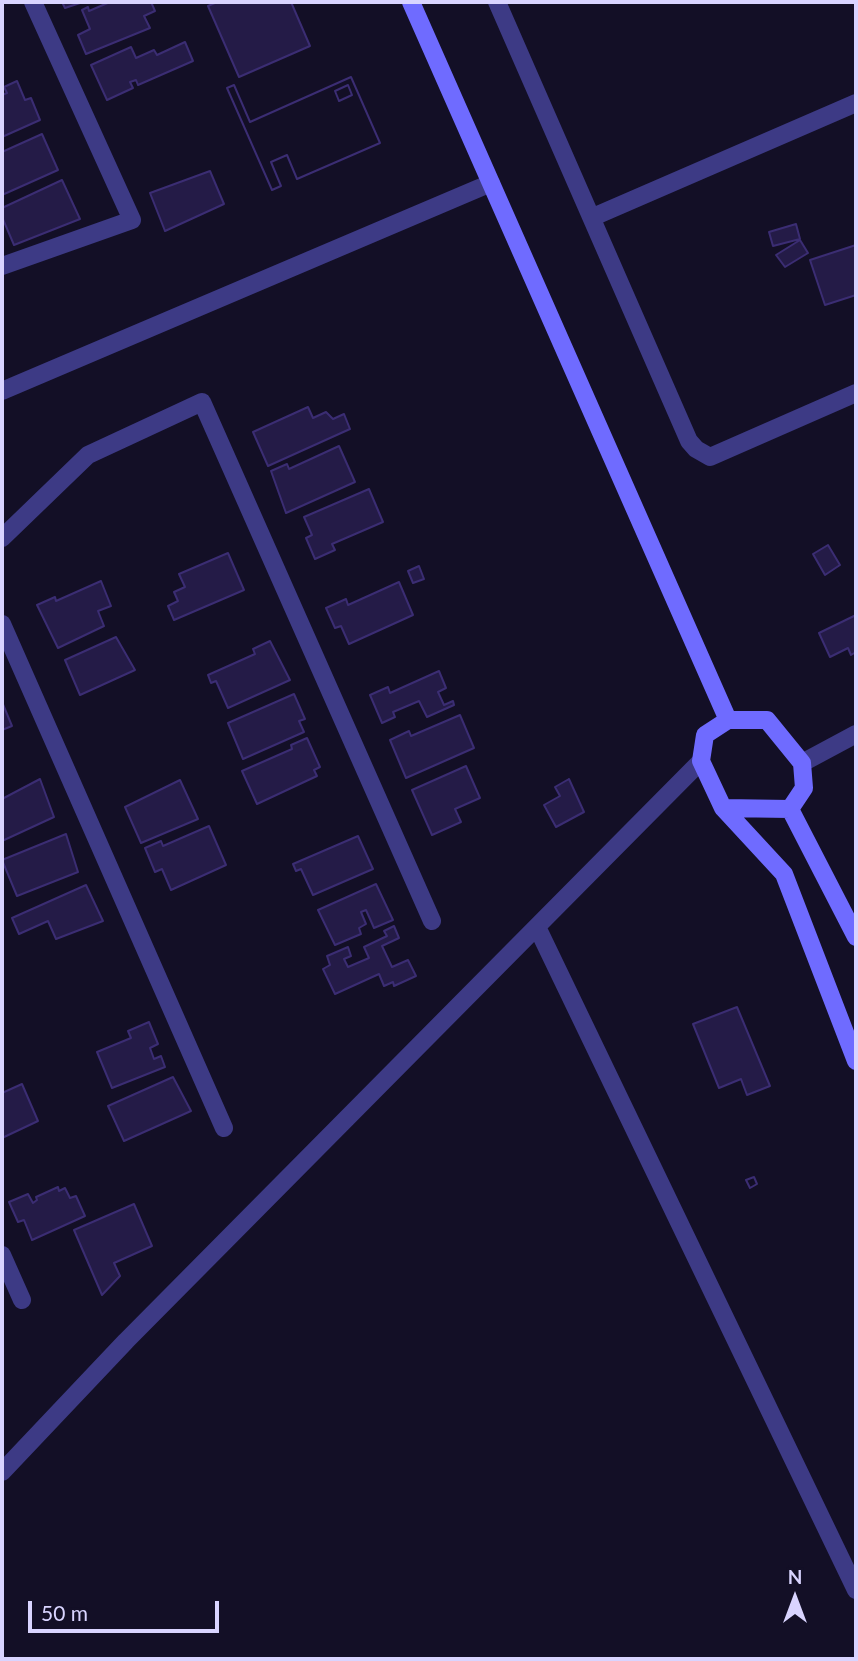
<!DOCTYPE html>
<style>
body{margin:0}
#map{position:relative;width:858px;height:1661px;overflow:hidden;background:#130f26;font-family:Lato,sans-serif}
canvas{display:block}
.frame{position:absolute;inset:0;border:4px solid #d9d4ff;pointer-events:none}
.north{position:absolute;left:760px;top:1563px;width:70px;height:70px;-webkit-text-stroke:5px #130f26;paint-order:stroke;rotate:0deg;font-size:19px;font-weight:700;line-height:28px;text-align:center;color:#d9d4ff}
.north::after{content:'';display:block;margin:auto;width:24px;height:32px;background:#d9d4ff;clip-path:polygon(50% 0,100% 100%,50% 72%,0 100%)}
.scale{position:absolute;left:28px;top:1601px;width:191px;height:32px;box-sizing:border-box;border:4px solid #d9d4ff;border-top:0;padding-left:9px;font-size:21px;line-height:24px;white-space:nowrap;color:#d9d4ff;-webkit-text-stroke:5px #130f26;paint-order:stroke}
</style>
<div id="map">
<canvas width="858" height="1661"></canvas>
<div class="frame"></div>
<div class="north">N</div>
<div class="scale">50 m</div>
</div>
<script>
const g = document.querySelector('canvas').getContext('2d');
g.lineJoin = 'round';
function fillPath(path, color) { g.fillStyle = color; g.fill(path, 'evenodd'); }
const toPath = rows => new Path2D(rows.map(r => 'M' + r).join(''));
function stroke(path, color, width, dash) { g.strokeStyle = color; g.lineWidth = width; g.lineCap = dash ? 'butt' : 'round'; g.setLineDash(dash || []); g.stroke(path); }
const building = toPath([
 [62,2,83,2,65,8,62,2],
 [110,2,151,2,155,11,144,16,150,28,86,54,78,35,90,29,82,10,88,7,89,11,110,2],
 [217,2,291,2,310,46,239,77,208,6,217,2],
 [185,42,193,61,138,85,136,80,130,82,133,88,107,100,91,65,131,47,136,58,154,50,157,55,185,42],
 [351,77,380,143,297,179,287,155,271,162,281,186,272,190,227,88,234,85,250,122,351,77],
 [348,85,352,95,339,101,335,91,348,85],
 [351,77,380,143,297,179,287,155,271,162,281,186,272,190,227,88,234,85,250,122,351,77],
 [348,85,352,95,339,101,335,91,348,85],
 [17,81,25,100,31,98,40,120,2,137,2,95,7,93,4,87,17,81],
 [42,134,58,170,2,195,2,152,42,134],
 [210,171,224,204,165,231,150,193,210,171],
 [62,180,80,219,14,245,2,217,2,208,62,180],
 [796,224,800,239,773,246,769,232,796,224],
 [800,240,808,253,785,267,776,255,800,240],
 [856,245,856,295,825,305,810,260,856,245],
 [308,407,313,418,326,412,333,419,344,414,350,429,268,466,253,432,308,407],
 [339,446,355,482,286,513,271,471,287,464,289,469,339,446],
 [369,489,383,522,332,544,335,550,315,559,306,538,312,535,304,517,369,489],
 [828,545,840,565,825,575,813,554,828,545],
 [228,553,244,590,174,620,168,606,178,601,174,592,185,587,179,574,228,553],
 [419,566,424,579,413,583,408,571,419,566],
 [101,581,111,606,98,611,104,626,58,648,37,605,55,597,56,601,101,581],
 [399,582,413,615,349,644,341,626,335,628,326,608,346,599,348,605,399,582],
 [856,615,856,652,851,655,848,648,830,657,819,633,856,615],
 [116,637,135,670,80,695,65,660,116,637],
 [270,641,290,680,228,708,216,681,211,683,208,675,255,654,253,649,270,641],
 [439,671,446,688,438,692,444,705,453,701,454,705,427,717,419,701,393,712,395,717,382,723,370,695,388,687,390,693,439,671],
 [294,694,305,719,299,721,304,732,243,759,228,723,294,694],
 [2,702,12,726,2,730,2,702],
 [460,715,474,748,406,778,390,740,409,731,411,736,460,715],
 [307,738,320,767,314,770,317,776,257,804,242,771,292,749,291,745,307,738],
 [466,766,480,798,455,809,461,822,432,835,412,790,466,766],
 [40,779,54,817,2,841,2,799,40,779],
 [569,779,584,812,556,827,544,805,560,796,555,787,569,779],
 [180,780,198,819,141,843,125,807,180,780],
 [209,826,226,865,171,890,162,869,155,872,145,848,161,841,163,846,209,826],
 [66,834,78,872,17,896,2,860,66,834],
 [358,836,373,869,313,895,301,869,296,871,293,864,358,836],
 [376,884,393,920,374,928,366,910,361,912,366,924,359,928,361,934,335,945,318,910,376,884],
 [86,885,103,921,56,939,48,921,19,934,12,918,86,885],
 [394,926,399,938,382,946,392,967,408,960,416,976,394,986,393,982,384,986,379,974,335,994,323,969,330,965,327,956,348,947,351,956,344,959,348,967,369,958,364,947,387,936,384,931,394,926],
 [737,1007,770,1086,747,1095,741,1079,719,1088,693,1024,737,1007],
 [149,1022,158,1044,150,1048,154,1059,161,1056,165,1067,112,1088,97,1052,131,1038,128,1031,149,1022],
 [173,1077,191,1111,124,1141,108,1106,173,1077],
 [22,1084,38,1121,2,1138,2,1093,22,1084],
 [754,1177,757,1184,750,1188,746,1180,754,1177],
 [754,1177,757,1184,750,1188,746,1180,754,1177],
 [58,1187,59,1191,65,1188,70,1198,76,1196,85,1216,32,1240,24,1220,18,1222,9,1202,28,1194,33,1203,37,1200,36,1197,58,1187],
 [134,1204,152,1246,114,1263,120,1276,102,1295,74,1230,134,1204]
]);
fillPath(building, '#241b47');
stroke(building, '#3b2d73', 2);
stroke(toPath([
 [497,2,689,441,696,449,710,457,856,393],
 [593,217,856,103],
 [2,266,132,220,33,2],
 [2,391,491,183],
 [2,538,88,455,202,402,432,921],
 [2,624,224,1128],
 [802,763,856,734],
 [537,927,856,1590],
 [2,1255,22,1300],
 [2,1472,126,1341,701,761]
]), '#3d3a85', 18);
stroke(toPath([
 [411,2,728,720],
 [728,720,767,720,802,763,804,788,790,809,723,808,701,761,705,735,728,720],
 [723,808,784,874,856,1061],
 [790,809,856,937]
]), '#6f6bff', 18);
</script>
